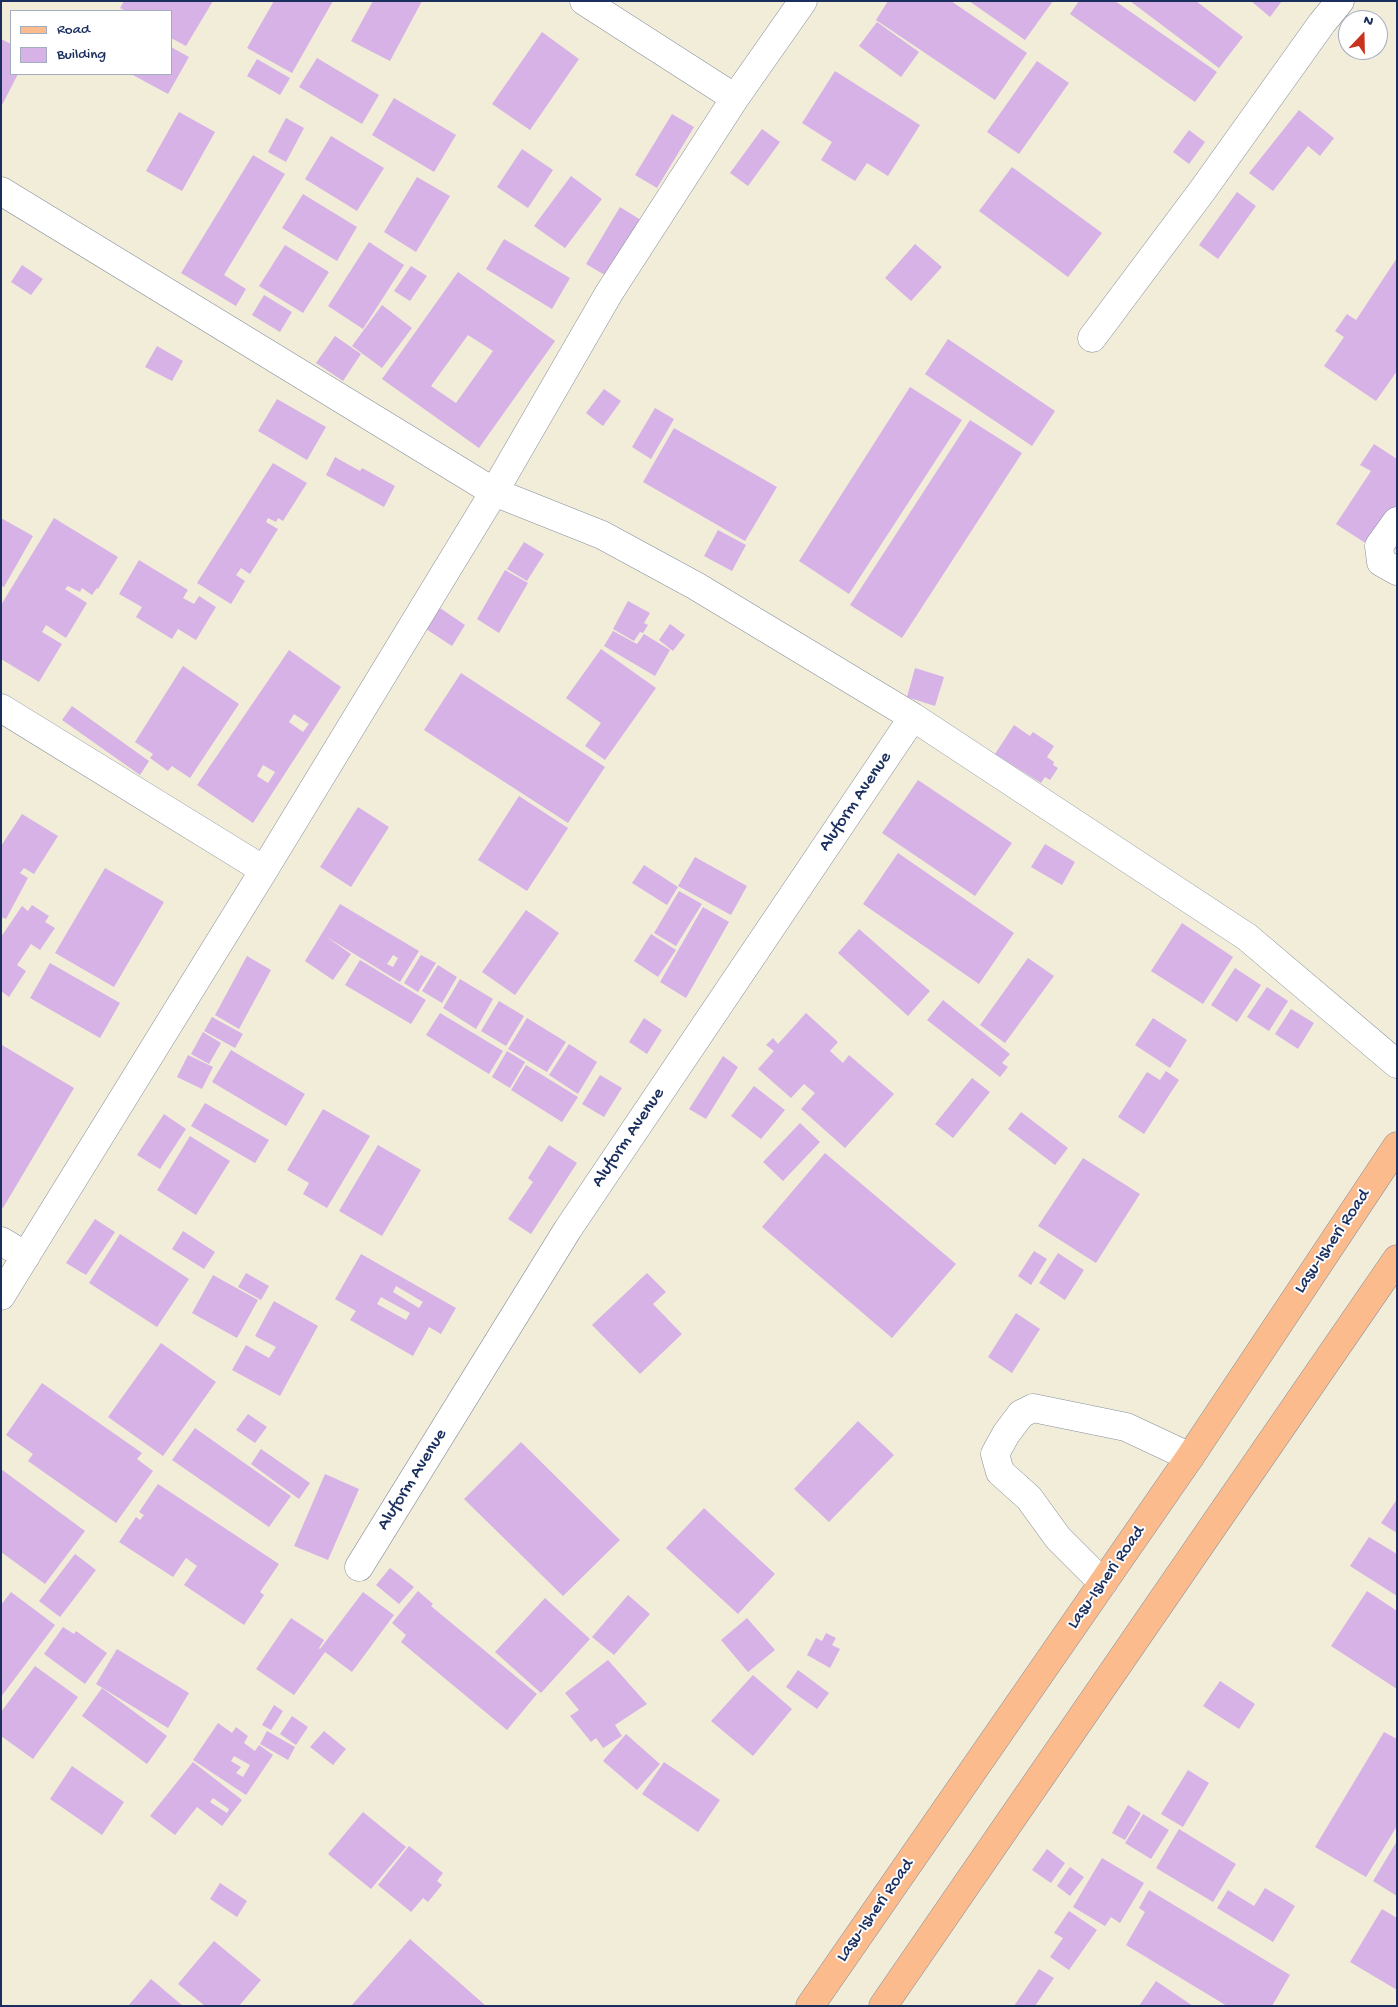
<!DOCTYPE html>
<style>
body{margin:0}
#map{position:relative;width:1398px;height:2007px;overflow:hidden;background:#f2edd9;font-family:"Gochi Hand",sans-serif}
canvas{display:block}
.frame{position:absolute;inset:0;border:2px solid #1b2f5e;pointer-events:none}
.legend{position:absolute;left:10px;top:10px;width:162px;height:65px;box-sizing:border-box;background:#fff;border:1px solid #a4acbf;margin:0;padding:6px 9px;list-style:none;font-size:15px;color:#1b2f5e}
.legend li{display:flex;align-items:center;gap:10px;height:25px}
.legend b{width:25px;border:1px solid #a4acbf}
.north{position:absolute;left:1338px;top:10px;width:50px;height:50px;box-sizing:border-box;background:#fff;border:1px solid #a4acbf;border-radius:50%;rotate:21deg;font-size:14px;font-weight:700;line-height:20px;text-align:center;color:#1b2f5e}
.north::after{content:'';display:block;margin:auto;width:18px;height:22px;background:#c8321e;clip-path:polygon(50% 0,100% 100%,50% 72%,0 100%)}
</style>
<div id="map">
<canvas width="1398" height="2007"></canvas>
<div class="frame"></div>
<ul class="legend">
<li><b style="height:6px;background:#fbbb8c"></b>Road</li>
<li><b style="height:14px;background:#d6b2e6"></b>Building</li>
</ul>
<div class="north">N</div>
</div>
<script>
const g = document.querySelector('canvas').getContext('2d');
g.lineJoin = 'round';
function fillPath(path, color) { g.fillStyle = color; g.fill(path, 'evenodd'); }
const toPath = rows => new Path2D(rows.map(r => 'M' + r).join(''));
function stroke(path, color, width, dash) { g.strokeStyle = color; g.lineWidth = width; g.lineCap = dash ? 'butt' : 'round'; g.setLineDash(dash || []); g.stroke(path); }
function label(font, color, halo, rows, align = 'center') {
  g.font = font + ' "Gochi Hand",sans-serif'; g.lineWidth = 4; g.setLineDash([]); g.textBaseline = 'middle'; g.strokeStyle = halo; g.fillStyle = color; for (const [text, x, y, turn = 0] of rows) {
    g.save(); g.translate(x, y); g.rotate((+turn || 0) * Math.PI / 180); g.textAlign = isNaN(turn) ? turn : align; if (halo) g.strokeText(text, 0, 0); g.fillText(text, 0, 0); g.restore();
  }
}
fillPath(toPath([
 [124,1,213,1,186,46,171,38,171,11,126,11,120,8],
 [274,1,333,1,292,73,247,48],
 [373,1,422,1,390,61,351,41],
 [888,1,951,1,1027,53,995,100,876,20],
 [969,1,1053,1,1025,40],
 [1079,1,1115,1,1217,72,1195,102,1070,14],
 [1130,1,1196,1,1243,37,1219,68],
 [1251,1,1282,1,1270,17],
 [877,22,919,52,901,77,859,46],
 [542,32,579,59,530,130,492,104],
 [1,39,11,44,11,74,18,74,1,107],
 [171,47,189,57,168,94,131,74,171,74],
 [317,58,379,95,362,124,299,87],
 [257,59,290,78,280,95,247,76],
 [1037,61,1069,83,1019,154,987,132],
 [835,71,920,125,888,176,867,163,855,181,821,160,832,142,802,123],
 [394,98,456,135,434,172,372,135],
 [1299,110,1334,138,1320,156,1308,146,1273,191,1249,173],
 [179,112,215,132,182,191,146,171],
 [672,114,694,127,657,188,635,175],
 [286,118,304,128,286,162,268,152],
 [762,129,780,142,748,186,730,173],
 [1189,130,1205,142,1189,164,1173,152],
 [331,136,384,168,357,211,305,179],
 [522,149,553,170,528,208,497,187],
 [253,155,285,174,224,275,246,289,236,306,181,273],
 [1012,167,1102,233,1068,277,979,211],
 [571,176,602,199,565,248,534,226],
 [417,177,450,196,416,252,384,232],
 [1237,192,1256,206,1218,259,1199,245],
 [303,194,357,227,337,261,282,228],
 [620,207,644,222,610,278,586,264],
 [504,239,570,278,552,309,486,269],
 [369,242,404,265,363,329,328,306],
 [915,244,942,267,911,301,885,278],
 [285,245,329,272,303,313,259,286],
 [1397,258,1397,371,1376,401,1324,366,1344,337,1335,331,1347,314,1356,320],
 [22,265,43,279,31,295,11,282],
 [411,266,427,276,410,301,394,291],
 [458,272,555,341,479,448,382,379],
 [468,335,493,351,456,403,431,386],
 [264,295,292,312,280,332,252,315],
 [382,305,412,328,382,368,352,346],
 [335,336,361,354,343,381,316,363],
 [948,339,1055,411,1032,446,925,374],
 [157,346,183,361,172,381,145,367],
 [910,387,962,420,849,594,799,561],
 [604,389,621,401,603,426,586,413],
 [277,399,326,427,307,460,258,431],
 [655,408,674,419,651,459,632,447],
 [970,420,1022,453,902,638,850,605],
 [674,428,777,487,745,541,643,482],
 [1374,444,1397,459,1397,511,1373,548,1336,524,1371,471,1360,465],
 [335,457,360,471,362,468,395,486,384,507,326,475],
 [273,463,307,483,283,521,278,518,276,522,268,518,266,522,278,529,250,574,241,568,236,575,245,581,231,604,197,583],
 [1,518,33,536,4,587,1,586],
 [54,518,118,557,98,589,97,588,92,595,82,588,80,592,68,586,65,589,87,603,66,638,46,625,42,632,62,644,39,682,1,659,1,605],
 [718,530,746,545,732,571,704,556],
 [524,542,544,554,527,581,507,569],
 [139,560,188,590,183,598,194,604,199,596,216,607,196,640,178,629,172,639,136,617,142,607,119,594],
 [505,570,528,583,499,633,477,619],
 [628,601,650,613,644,623,648,625,643,633,640,632,634,641,613,629],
 [437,606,465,625,452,646,423,627],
 [670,624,685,635,673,651,659,640],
 [613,631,637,644,644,634,670,650,655,676,604,646],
 [601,649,656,688,605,760,585,746,601,723,566,698],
 [289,650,341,687,253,823,197,785],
 [294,714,309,724,303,732,289,722],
 [263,765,275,772,268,783,257,776],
 [183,666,239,704,190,778,172,766,168,771,150,758,153,754,135,742],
 [915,668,944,677,935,706,907,697],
 [461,673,605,767,568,823,424,730],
 [72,706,149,761,140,775,62,720],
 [1014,725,1030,736,1033,732,1054,746,1047,757,1054,762,1053,765,1058,768,1050,780,1045,777,1041,783,995,754],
 [918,780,1012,843,975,896,882,833],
 [519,796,568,828,527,891,478,860],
 [358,807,389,827,351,887,320,867],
 [22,814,58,836,34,874,24,868,20,873,28,878,6,919,1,917,1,846],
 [1045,844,1075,862,1062,885,1031,867],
 [898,853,1014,933,979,984,863,904],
 [695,857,747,886,731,915,678,886],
 [644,865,678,887,667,905,632,883],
 [105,868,164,902,114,987,55,953],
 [679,891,702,904,676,946,654,933],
 [340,904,419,951,400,982,325,936,351,954,333,980,305,961],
 [393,955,398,958,393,967,387,964],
 [32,905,49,916,45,922,55,928,40,950,31,944,17,965,26,971,9,997,1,991,1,937,22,906,28,911],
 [703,907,729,922,686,998,660,982],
 [526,910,559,933,515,995,482,972],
 [1182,923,1233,957,1203,1004,1151,971],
 [859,929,930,991,908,1016,838,953],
 [651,934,676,950,658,977,634,961],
 [421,955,436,963,418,992,404,983],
 [247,956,271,970,239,1029,215,1015],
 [1028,958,1054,976,1005,1043,980,1025],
 [360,960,426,1000,411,1024,345,985],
 [50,963,120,1003,100,1038,30,998],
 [438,965,457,977,442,1003,422,991],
 [1235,968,1261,985,1237,1022,1211,1005],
 [460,979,493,999,476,1029,443,1008],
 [1267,987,1288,1001,1269,1031,1247,1017],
 [943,1000,1010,1054,1002,1063,1008,1067,1000,1077,927,1020],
 [499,1001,524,1016,506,1046,481,1031],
 [1291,1009,1314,1023,1298,1049,1275,1034],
 [440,1013,503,1051,489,1074,426,1035],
 [806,1013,838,1042,830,1051,843,1063,849,1055,894,1094,845,1148,801,1109,815,1093,804,1084,791,1098,758,1069,774,1051,766,1045,773,1038,778,1044],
 [212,1017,243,1034,235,1048,204,1031],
 [527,1018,566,1042,547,1072,508,1049],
 [644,1018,662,1030,647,1054,629,1042],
 [1153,1018,1187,1040,1170,1068,1135,1045],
 [203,1032,221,1043,209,1064,191,1054],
 [569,1044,597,1062,578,1094,549,1075],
 [2,1045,74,1088,3,1208,1,1207],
 [231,1050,305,1094,286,1126,212,1082],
 [507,1051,525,1062,510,1088,492,1077],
 [188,1055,213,1067,202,1089,177,1077],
 [723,1056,738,1067,706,1119,689,1109],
 [526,1065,578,1097,562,1122,511,1090],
 [1166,1071,1179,1080,1144,1134,1118,1117,1147,1072,1160,1080],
 [600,1075,622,1088,604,1117,582,1104],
 [972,1078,990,1092,953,1138,935,1124],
 [754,1086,785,1110,761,1139,731,1116],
 [205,1103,269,1140,255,1163,191,1126],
 [323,1109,370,1136,327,1208,303,1194,309,1183,287,1170],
 [1021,1112,1068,1148,1055,1165,1008,1129],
 [164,1114,186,1129,160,1169,137,1155],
 [800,1123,820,1142,783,1181,763,1162],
 [190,1136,230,1161,196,1215,157,1190],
 [378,1145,421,1170,382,1236,339,1211],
 [549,1145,577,1163,531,1234,508,1219,533,1182,528,1178],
 [825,1153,956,1264,892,1338,762,1227],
 [1083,1158,1140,1194,1096,1263,1038,1226],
 [95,1219,115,1232,86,1275,66,1263],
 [183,1231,215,1252,204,1269,172,1249],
 [120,1234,189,1279,157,1327,89,1283],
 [1034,1251,1047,1259,1031,1285,1018,1276],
 [1058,1253,1084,1270,1065,1300,1039,1283],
 [361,1254,456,1308,441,1334,429,1327,413,1356,350,1320,356,1311,335,1299],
 [396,1286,423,1302,419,1308,393,1292],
 [381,1297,410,1313,406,1320,377,1304],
 [246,1273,269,1286,261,1300,238,1287],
 [647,1273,666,1292,653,1304,682,1334,640,1374,592,1325],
 [213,1275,258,1300,237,1338,192,1313],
 [274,1301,318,1326,280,1396,232,1370,246,1345,269,1358,276,1347,255,1336],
 [1016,1313,1040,1329,1012,1373,988,1357],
 [161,1343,216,1382,163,1456,108,1417],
 [42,1383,142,1453,137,1459,153,1471,116,1523,28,1461,33,1454,6,1435],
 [248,1414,267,1427,255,1443,236,1430],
 [858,1421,894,1455,829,1522,794,1489],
 [195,1428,291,1496,269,1527,172,1460],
 [521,1442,620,1540,563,1596,464,1499],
 [261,1449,310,1483,299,1499,251,1464],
 [1,1469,85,1531,45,1584,1,1552],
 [325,1474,359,1489,328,1560,294,1546],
 [158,1484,279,1564,260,1592,264,1595,244,1625,184,1585,197,1566,186,1558,173,1577,119,1542,136,1517,140,1520,144,1515,139,1512],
 [1397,1499,1397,1533,1381,1523],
 [704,1508,775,1574,738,1614,666,1548],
 [1369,1537,1397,1554,1397,1596,1350,1566],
 [75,1554,96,1570,60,1617,39,1601],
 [390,1568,414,1587,399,1604,376,1585],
 [418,1591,433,1604,431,1606,537,1694,507,1730,401,1642,406,1635,392,1623],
 [1367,1591,1397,1611,1397,1689,1331,1646],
 [11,1592,55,1625,1,1697,1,1605],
 [363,1592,394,1615,352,1672,325,1652,294,1695,256,1669,291,1618,324,1640,319,1648,320,1649],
 [628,1595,650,1614,614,1655,592,1637],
 [545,1598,590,1639,541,1693,495,1652],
 [747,1618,775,1650,748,1672,721,1640],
 [63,1627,74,1634,76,1631,107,1653,85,1684,44,1654],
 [826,1633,836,1638,832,1645,840,1649,830,1668,807,1655,816,1638,822,1641],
 [117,1649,189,1693,168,1728,96,1684],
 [608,1660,647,1704,615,1725,622,1736,603,1748,596,1738,591,1742,570,1716,579,1710,565,1693],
 [35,1666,78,1697,33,1759,1,1736,1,1712],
 [798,1670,829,1693,817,1709,786,1687],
 [753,1675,792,1709,753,1756,711,1721],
 [1220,1681,1255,1704,1239,1729,1203,1706],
 [102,1688,167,1736,147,1764,82,1716],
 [274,1705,283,1711,271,1730,262,1725],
 [292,1716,308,1727,296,1745,280,1734],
 [218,1723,232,1733,236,1727,248,1736,244,1743,255,1751,259,1745,273,1755,246,1795,193,1760],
 [234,1756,250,1765,243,1777,236,1773,241,1767,231,1761],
 [267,1731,295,1747,288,1760,260,1744],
 [324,1731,346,1749,333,1765,310,1747],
 [1384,1732,1397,1739,1397,1826,1366,1877,1315,1847],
 [626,1734,660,1764,637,1790,603,1761],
 [193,1762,242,1800,222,1826,197,1807,175,1835,150,1816],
 [213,1798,229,1809,227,1813,210,1802],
 [664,1762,720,1800,698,1832,642,1794],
 [72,1766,124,1802,102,1835,50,1799],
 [1188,1770,1209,1783,1183,1827,1161,1814],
 [1128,1805,1141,1813,1125,1840,1112,1833],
 [363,1812,406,1847,371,1889,328,1854],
 [1143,1814,1169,1830,1151,1859,1125,1843],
 [1179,1829,1236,1864,1213,1902,1156,1868],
 [1397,1841,1397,1896,1373,1881],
 [409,1846,443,1873,437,1881,442,1885,428,1902,423,1898,411,1912,378,1885],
 [1047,1849,1065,1863,1051,1883,1032,1870],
 [1102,1858,1144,1883,1120,1923,1111,1917,1105,1926,1073,1907],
 [1070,1867,1084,1877,1070,1896,1057,1886],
 [220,1883,247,1901,237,1917,210,1899],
 [1265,1888,1295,1906,1273,1942,1217,1908,1228,1890,1254,1906],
 [1149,1890,1290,1975,1272,2006,1227,2006,1126,1945,1145,1912,1139,1908],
 [1382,1909,1397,1918,1397,1990,1350,1962],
 [1069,1911,1097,1930,1069,1970,1050,1957,1063,1938,1054,1933],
 [410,1939,486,2006,351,2006],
 [214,1941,261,1980,239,2006,205,2006,178,1984],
 [1039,1969,1054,1978,1035,2006,1014,2006],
 [151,1979,183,2006,128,2006],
 [1156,1981,1193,2006,1139,2006]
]), '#d6b2e6');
const minor = toPath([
 [584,1,735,98],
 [1,191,494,492,602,535,696,586,913,717,1247,937,1397,1064],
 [1092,338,1202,191,1322,23,1340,1],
 [1397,521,1379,546,1381,562,1397,571],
 [1,708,264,870],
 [1,1241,26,1256],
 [1,1296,264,870,494,492,609,293,735,98,803,1],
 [359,1567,568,1229,913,717],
 [1103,1583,1058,1538,1029,1498,1000,1472,995,1454,1006,1434,1021,1414,1033,1408,1126,1427,1190,1457]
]);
const major = toPath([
 [810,2006,1190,1457,1397,1146],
 [883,2006,1397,1259]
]);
stroke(minor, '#868e9c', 29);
stroke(major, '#868e9c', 29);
stroke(minor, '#fff', 28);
stroke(major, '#fbbb8c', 28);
label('18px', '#1b2f5e', '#fff', [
 ["Aluform Avenue",856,802,-56],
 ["Aluform Avenue",629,1138,-56],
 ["Lasu-Isheri Road",1333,1242,-56],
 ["Aluform Avenue",413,1480,-58],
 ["Lasu-Isheri Road",1107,1578,-55],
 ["Lasu-Isheri Road",876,1911,-55]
]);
</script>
